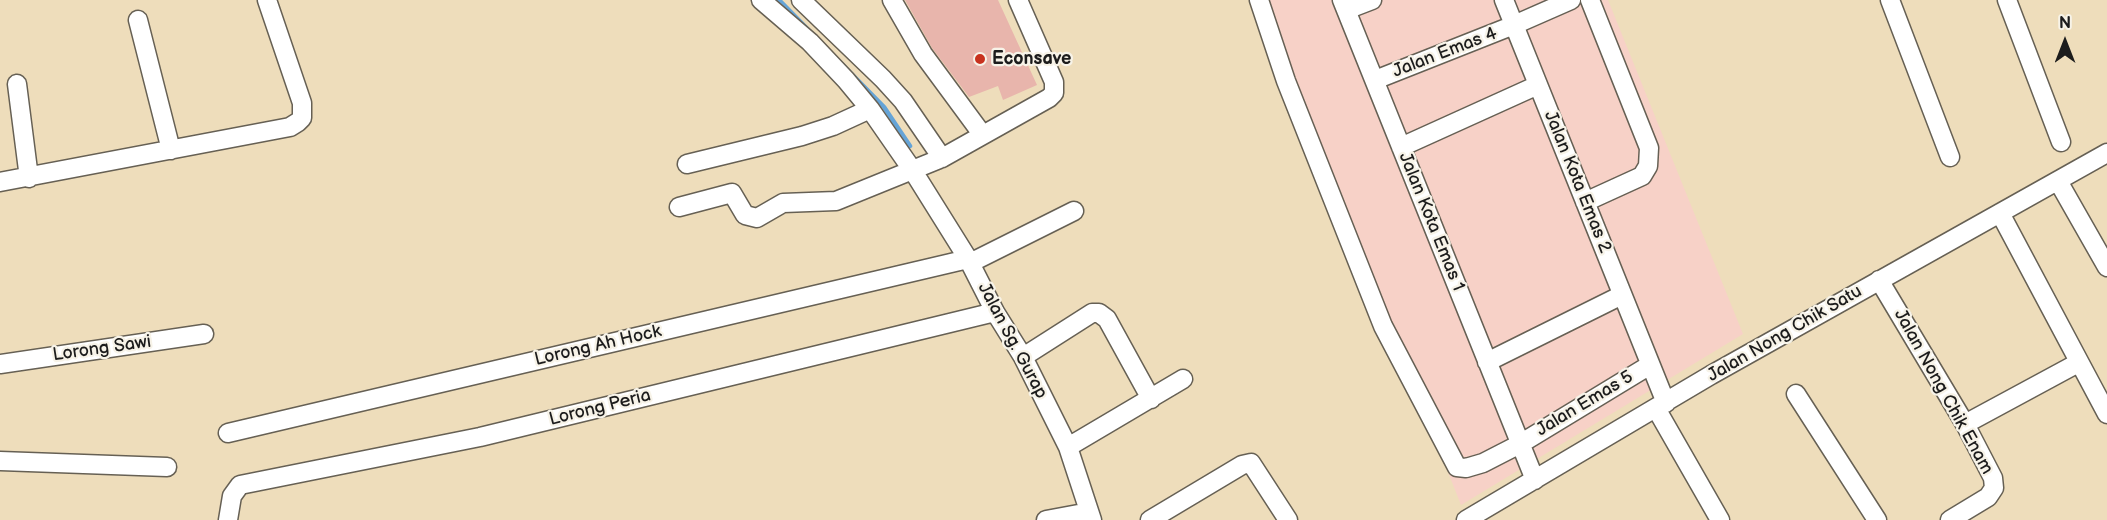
<!DOCTYPE html>
<style>
body{margin:0}
#map{position:relative;width:2107px;height:520px;overflow:hidden;background:#edb;font-family:"Balsamiq Sans",sans-serif}
canvas{display:block}
.north{position:absolute;left:2035px;top:12px;width:60px;height:60px;-webkit-text-stroke:4px #f7f3e8;paint-order:stroke;rotate:0deg;font-size:16px;font-weight:700;line-height:24px;text-align:center;color:#1c1c1c}
.north::after{content:'';display:block;margin:auto;width:21px;height:27px;background:#1c1c1c;clip-path:polygon(50% 0,100% 100%,50% 72%,0 100%)}
</style>
<div id="map">
<canvas width="2107" height="520"></canvas>
<div class="north">N</div>
</div>
<script>
const g = document.querySelector('canvas').getContext('2d');
g.lineJoin = 'round';
function fillPath(path, color) { g.fillStyle = color; g.fill(path, 'evenodd'); }
const toPath = rows => new Path2D(rows.map(r => 'M' + r).join(''));
function stroke(path, color, width, dash) { g.strokeStyle = color; g.lineWidth = width; g.lineCap = dash ? 'butt' : 'round'; g.setLineDash(dash || []); g.stroke(path); }
function label(font, color, halo, rows, align = 'center') {
  g.font = font + ' "Balsamiq Sans",sans-serif'; g.lineWidth = 4.5; g.setLineDash([]); g.textBaseline = 'middle'; g.strokeStyle = halo; g.fillStyle = color; for (const [text, x, y, turn = 0] of rows) {
    g.save(); g.translate(x, y); g.rotate((+turn || 0) * Math.PI / 180); g.textAlign = isNaN(turn) ? turn : align; if (halo) g.strokeText(text, 0, 0); g.fillText(text, 0, 0); g.restore();
  }
}
fillPath(toPath([
 [1262,0,1608,0,1743,334,1461,505]
]), '#f7d1c7');
stroke(toPath([
 [779,0,884,107,910,146]
]), '#65a4d7', 4.5);
fillPath(toPath([
 [905,0,998,0,1037,85,1003,100,998,86,969,97,932,48]
]), '#e8b5ac');
const minor = toPath([
 [761,0,810,42,846,80,870,109,913,171,968,259,995,312,1023,357,1068,447,1092,520],
 [801,0,883,79,903,101,942,158],
 [892,0,923,54,982,134],
 [1259,0,1286,81,1383,326,1457,467,1466,468,1483,463,1520,444,1650,365],
 [1342,0,1535,480],
 [1504,0,1666,403],
 [1890,0,1950,157],
 [2007,0,2061,142],
 [1346,10,1372,0],
 [138,20,171,150],
 [1375,80,1514,25,1571,0],
 [17,84,29,178],
 [1401,147,1538,85],
 [687,164,802,136,833,126,870,109],
 [2058,181,2107,267],
 [0,182,290,127,298,122,302,118,302,103,267,0],
 [1585,202,1642,176,1648,166,1649,148,1590,0],
 [679,207,732,193,745,215,757,218,783,203,836,201,942,158,1049,98,1054,93,1054,82,1018,0],
 [2000,213,2107,414],
 [970,263,1074,211],
 [1879,280,1965,424,1993,478,1994,488,1988,497,1950,520],
 [1023,357,1092,313,1099,313,1107,319,1151,399],
 [1487,362,1622,295],
 [0,364,204,334],
 [1796,394,1877,520],
 [1657,410,1720,520],
 [1965,424,2078,363],
 [228,433,968,259],
 [1068,447,1183,379],
 [0,461,167,467],
 [228,520,232,496,240,485,480,437,995,312],
 [1046,520,1089,512],
 [1150,520,1242,465,1251,463,1288,520],
 [1466,520,1711,375,2107,153]
]);
stroke(minor, '#666054', 21);
stroke(minor, '#fff', 18);
for (const [x, y, r, color] of [
 [980,59,6,"#c8321e"]
]) { const dot = new Path2D(); dot.arc(x, y, r, 0, 2 * Math.PI); g.fillStyle = color; g.fill(dot); stroke(dot, '#f7f3e8', 2); }
label('18px', '#1c1c1c', '#f7f3e8', [
 ["Jalan Emas 4",1445,53,-21],
 ["Jalan Kota Emas 2",1577,182,68],
 ["Jalan Kota Emas 1",1431,222,68],
 ["Jalan Nong Chik Satu",1785,334,-30],
 ["Jalan Sg. Gurap",1012,341,62],
 ["Lorong Ah Hock",598,346,-13],
 ["Lorong Sawi",102,349,-8],
 ["Jalan Nong Chik Enam",1943,392,61],
 ["Jalan Emas 5",1585,404,-31],
 ["Lorong Peria",600,408,-14]
]);
label('bold 18px', '#1c1c1c', '#f7f3e8', [
 ["Econsave",992,59]
], 'left');
</script>
